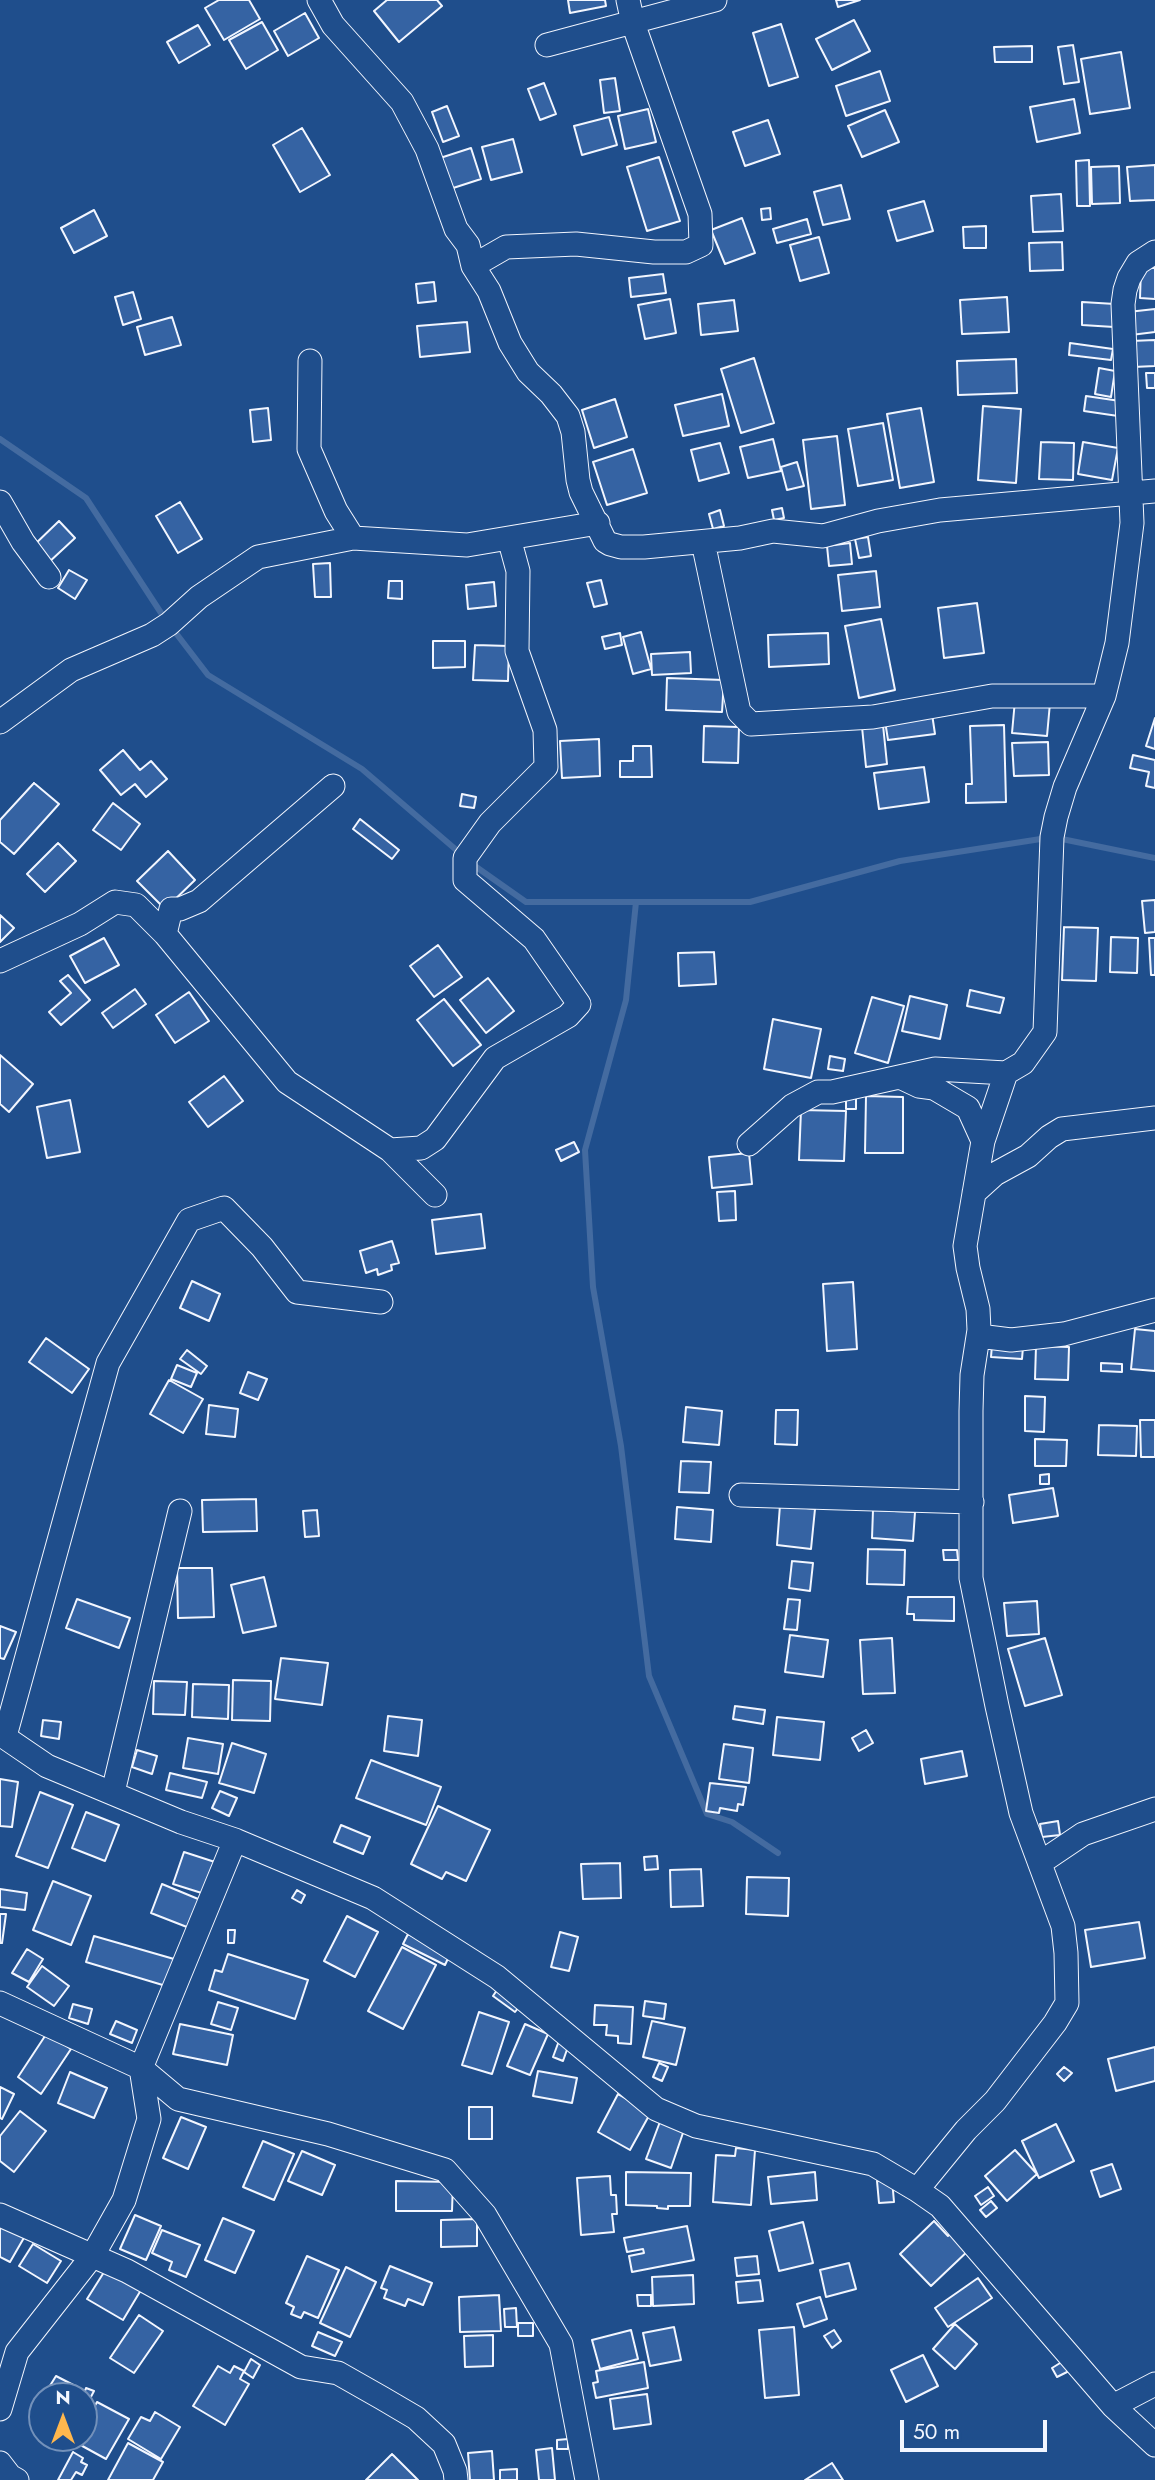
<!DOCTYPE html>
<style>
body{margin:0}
#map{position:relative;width:1155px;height:2480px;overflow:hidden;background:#1f4e8c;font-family:Jost,sans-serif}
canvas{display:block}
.north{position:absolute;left:28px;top:2382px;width:70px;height:70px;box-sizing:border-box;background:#1f4e8c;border:2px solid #7391ba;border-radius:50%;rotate:0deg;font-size:19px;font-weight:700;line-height:28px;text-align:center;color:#f2f6ff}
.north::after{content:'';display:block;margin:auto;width:24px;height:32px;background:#ffb74d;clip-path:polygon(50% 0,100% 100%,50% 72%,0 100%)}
.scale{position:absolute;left:900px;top:2420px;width:147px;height:32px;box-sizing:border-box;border:4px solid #f2f6ff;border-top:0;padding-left:9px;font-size:21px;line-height:24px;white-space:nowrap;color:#f2f6ff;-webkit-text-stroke:5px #1f4e8c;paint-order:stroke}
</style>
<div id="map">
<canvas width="1155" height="2480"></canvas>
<div class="north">N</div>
<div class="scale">50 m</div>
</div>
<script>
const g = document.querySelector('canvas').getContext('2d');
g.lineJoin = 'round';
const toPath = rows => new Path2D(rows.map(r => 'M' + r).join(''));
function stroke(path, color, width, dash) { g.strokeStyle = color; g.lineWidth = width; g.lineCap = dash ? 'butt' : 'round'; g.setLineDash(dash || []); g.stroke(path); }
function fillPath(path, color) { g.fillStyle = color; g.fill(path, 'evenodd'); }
stroke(toPath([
 [0,439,86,498,165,619],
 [172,628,208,675,362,769,461,854],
 [1057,838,1155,858],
 [472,864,526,902,750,902,900,861,1047,838],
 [636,902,626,1000,585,1150,593,1287,621,1446,649,1676,707,1814,732,1822,778,1853]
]), '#446ba0', 6);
const building = toPath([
 [219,0,249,0,260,19,224,40,205,8,219,0],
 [387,0,437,0,442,6,399,42,374,11,387,0],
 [568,0,605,0,606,6,570,13,568,0],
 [836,0,860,0,838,7,836,0],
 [305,13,319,38,288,56,274,31,305,13],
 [854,20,870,51,832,70,816,39,854,20],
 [262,22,278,50,246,69,229,40,262,22],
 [781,24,798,77,769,86,753,33,781,24],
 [198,25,210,45,179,63,167,42,198,25],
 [1073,45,1079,82,1064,84,1058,47,1073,45],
 [1032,46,1032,62,995,62,994,47,1032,46],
 [1121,52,1130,108,1090,114,1081,59,1121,52],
 [880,71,890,101,846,116,836,86,880,71],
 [615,78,620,111,604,113,600,80,615,78],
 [544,83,556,114,540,120,528,89,544,83],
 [1074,99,1080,133,1037,142,1030,107,1074,99],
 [447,106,459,136,443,142,432,112,447,106],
 [648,109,656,142,625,149,618,116,648,109],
 [885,110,899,142,862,157,848,126,885,110],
 [609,117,617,145,582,155,574,126,609,117],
 [768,120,780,154,745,166,733,132,768,120],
 [302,128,330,175,300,192,273,145,302,128],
 [513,139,522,172,491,180,482,147,513,139],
 [471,148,481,179,447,190,437,159,471,148],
 [659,157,680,221,647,231,627,167,659,157],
 [1089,160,1090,206,1077,206,1076,161,1089,160],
 [1155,165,1155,200,1130,201,1127,167,1155,165],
 [1119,166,1120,203,1092,204,1091,167,1119,166],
 [841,185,850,219,823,225,814,192,841,185],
 [1061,194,1063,231,1033,232,1031,196,1061,194],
 [924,201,933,231,897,241,888,211,924,201],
 [770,208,771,219,762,220,761,209,770,208],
 [94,210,107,236,74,253,61,228,94,210],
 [742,218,755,253,725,264,711,230,742,218],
 [807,219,811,234,777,243,773,229,807,219],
 [986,226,986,248,964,248,963,227,986,226],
 [819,237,829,273,800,281,790,245,819,237],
 [1062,242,1063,270,1030,271,1029,243,1062,242],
 [1141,268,1155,268,1155,299,1140,298,1141,268],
 [663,274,666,293,631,297,629,278,663,274],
 [434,282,436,301,418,303,416,284,434,282],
 [133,292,141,319,123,325,115,297,133,292],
 [1007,297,1009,332,962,334,960,300,1007,297],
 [670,299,676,333,645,339,638,305,670,299],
 [734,300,738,331,701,335,698,304,734,300],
 [1082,302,1115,304,1114,327,1082,325,1082,302],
 [1155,309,1155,332,1131,335,1128,312,1155,309],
 [172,317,181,345,145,355,137,327,172,317],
 [467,322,470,352,420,357,417,326,467,322],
 [1155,340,1155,366,1133,367,1131,341,1155,340],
 [1070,343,1113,349,1111,360,1069,355,1070,343],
 [754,358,774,423,741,433,721,369,754,358],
 [1016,359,1017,393,958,395,957,361,1016,359],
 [1099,368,1115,371,1111,397,1095,394,1099,368],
 [1146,373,1155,373,1155,388,1147,388,1146,373],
 [722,394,729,426,683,436,675,405,722,394],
 [1086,396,1120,401,1118,416,1084,411,1086,396],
 [615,399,627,437,594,448,582,410,615,399],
 [983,406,1021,409,1016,483,978,480,983,406],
 [268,408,271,440,253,442,250,410,268,408],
 [921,408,934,482,900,488,887,414,921,408],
 [883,423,893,480,858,486,848,429,883,423],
 [837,436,845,505,811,509,803,440,837,436],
 [773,439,781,471,748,478,740,447,773,439],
 [1041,442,1074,443,1073,480,1039,479,1041,442],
 [1083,442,1118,448,1112,480,1078,474,1083,442],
 [720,443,729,473,699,481,691,450,720,443],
 [633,449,647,493,607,505,593,462,633,449],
 [797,462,804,486,787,490,781,467,797,462],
 [180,502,202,539,178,553,156,516,180,502],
 [782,508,784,518,774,520,772,510,782,508],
 [720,510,724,526,713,529,709,514,720,510],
 [59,521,75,538,47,564,31,548,59,521],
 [868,537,871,556,859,558,855,539,868,537],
 [850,543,852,564,829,566,827,546,850,543],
 [330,563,331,597,315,597,313,564,330,563],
 [69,570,87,580,75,599,58,588,69,570],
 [876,571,880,607,842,611,838,575,876,571],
 [601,580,607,604,594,607,587,583,601,580],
 [389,581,402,581,402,599,388,598,389,581],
 [494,582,496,606,468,609,466,585,494,582],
 [977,603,984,653,944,658,938,608,977,603],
 [881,619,895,690,859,698,845,626,881,619],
 [641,632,651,669,633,674,623,637,641,632],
 [620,633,622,645,605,649,602,637,620,633],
 [828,633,829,664,769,667,768,635,828,633],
 [433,641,465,641,465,667,433,668,433,641],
 [475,645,509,646,508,681,473,680,475,645],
 [690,652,691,673,652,675,651,654,690,652],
 [667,678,724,680,722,712,666,710,667,678],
 [1015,700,1050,703,1047,736,1012,733,1015,700],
 [932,714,935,734,888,740,885,721,932,714],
 [1155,718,1155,749,1146,746,1155,718],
 [883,725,887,764,866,767,862,727,883,725],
 [1004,725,1006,802,966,803,966,784,972,784,970,726,1004,725],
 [704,726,739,727,738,763,703,762,704,726],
 [599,739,600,776,562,778,560,741,599,739],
 [1048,742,1049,775,1014,776,1012,743,1048,742],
 [633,746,651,746,652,777,620,777,620,761,633,761,633,746],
 [123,750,140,770,151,761,167,779,146,797,135,784,121,795,100,770,123,750],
 [1133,755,1155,760,1155,788,1146,786,1149,772,1130,768,1133,755],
 [924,767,929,802,879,809,874,773,924,767],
 [34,783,59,804,14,854,0,842,0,820,34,783],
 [462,794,476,797,474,808,460,806,462,794],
 [113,803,140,824,121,850,93,830,113,803],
 [360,819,399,850,392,859,353,829,360,819],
 [58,843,76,861,45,892,27,874,58,843],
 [168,851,195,880,165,909,137,881,168,851],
 [1155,900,1155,932,1145,933,1142,901,1155,900],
 [0,915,14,928,0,942,0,915],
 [1064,927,1098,928,1096,981,1062,980,1064,927],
 [1111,937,1138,938,1137,973,1110,972,1111,937],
 [104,938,119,965,85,983,70,956,104,938],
 [1149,938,1155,938,1155,975,1151,975,1149,938],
 [438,945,462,977,434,997,410,966,438,945],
 [714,952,716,984,679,986,678,953,714,952],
 [68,975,90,1000,61,1025,49,1012,71,993,60,981,68,975],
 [488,978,514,1011,486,1033,460,1000,488,978],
 [135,989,146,1004,113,1028,102,1013,135,989],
 [970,990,1004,998,1000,1013,967,1006,970,990],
 [189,992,209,1021,175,1043,156,1015,189,992],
 [910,996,947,1005,940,1039,902,1031,910,996],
 [872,997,904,1006,888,1063,855,1053,872,997],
 [444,999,481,1045,453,1066,417,1020,444,999],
 [773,1019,821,1029,811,1078,764,1069,773,1019],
 [0,1055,33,1084,9,1112,0,1104,0,1055],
 [830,1056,845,1059,843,1071,828,1069,830,1056],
 [224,1076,243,1101,208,1127,189,1102,224,1076],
 [846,1096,856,1096,856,1109,846,1109,846,1096],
 [866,1096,903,1097,903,1153,865,1153,866,1096],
 [70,1100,80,1152,47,1158,37,1107,70,1100],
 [801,1110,846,1111,844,1161,799,1160,801,1110],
 [574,1142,579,1152,561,1161,556,1150,574,1142],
 [749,1153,752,1184,712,1188,709,1157,749,1153],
 [735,1191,736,1220,719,1221,717,1192,735,1191],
 [481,1214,485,1248,436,1254,432,1220,481,1214],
 [392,1241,399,1263,391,1265,392,1270,378,1275,377,1269,366,1273,360,1251,392,1241],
 [192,1281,220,1294,209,1321,180,1308,192,1281],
 [853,1282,857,1349,827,1351,823,1284,853,1282],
 [1135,1329,1155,1331,1155,1371,1131,1369,1135,1329],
 [46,1338,89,1369,72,1393,29,1362,46,1338],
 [992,1345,1023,1347,1022,1359,991,1357,992,1345],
 [1036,1346,1069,1347,1068,1380,1035,1379,1036,1346],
 [187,1350,207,1366,201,1374,180,1359,187,1350],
 [1101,1363,1122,1364,1122,1372,1101,1371,1101,1363],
 [177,1365,197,1373,191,1387,171,1379,177,1365],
 [248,1372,267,1379,258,1400,240,1393,248,1372],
 [169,1380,203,1399,183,1433,150,1414,169,1380],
 [1025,1396,1045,1397,1044,1432,1025,1431,1025,1396],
 [209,1405,238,1409,235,1437,206,1434,209,1405],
 [686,1407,722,1411,719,1445,683,1442,686,1407],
 [776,1410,798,1410,797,1445,775,1444,776,1410],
 [1140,1420,1155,1420,1155,1457,1141,1457,1140,1420],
 [1099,1425,1137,1426,1136,1456,1098,1455,1099,1425],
 [1035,1439,1067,1440,1066,1466,1035,1466,1035,1439],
 [681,1461,711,1462,709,1493,679,1492,681,1461],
 [1049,1474,1049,1484,1040,1484,1040,1475,1049,1474],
 [1053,1488,1058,1516,1013,1523,1009,1495,1053,1488],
 [256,1499,257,1531,203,1532,202,1500,256,1499],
 [780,1505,815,1509,811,1549,777,1545,780,1505],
 [677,1507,713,1510,711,1542,675,1539,677,1507],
 [317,1510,319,1536,305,1537,303,1511,317,1510],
 [873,1510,915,1512,913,1541,872,1538,873,1510],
 [868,1549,905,1550,904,1585,867,1584,868,1549],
 [943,1550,957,1550,958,1560,944,1560,943,1550],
 [792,1561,813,1563,810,1591,789,1588,792,1561],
 [177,1568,212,1568,214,1617,178,1618,177,1568],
 [264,1577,276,1626,243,1633,231,1585,264,1577],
 [908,1597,954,1597,954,1621,914,1620,914,1614,907,1614,908,1597],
 [77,1599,130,1618,119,1648,66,1628,77,1599],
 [788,1599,800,1600,797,1630,784,1629,788,1599],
 [1037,1601,1039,1634,1007,1636,1004,1603,1037,1601],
 [0,1626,16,1632,4,1659,0,1658,0,1626],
 [790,1635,828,1640,823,1677,785,1672,790,1635],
 [892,1638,895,1693,863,1694,860,1640,892,1638],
 [1045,1638,1062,1695,1025,1706,1008,1649,1045,1638],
 [281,1658,328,1663,322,1705,275,1699,281,1658],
 [233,1680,271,1681,270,1721,232,1720,233,1680],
 [154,1681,187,1682,185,1715,153,1714,154,1681],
 [193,1684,229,1685,228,1719,192,1717,193,1684],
 [735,1706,765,1710,763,1724,733,1719,735,1706],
 [388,1716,422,1720,418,1756,384,1751,388,1716],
 [777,1717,824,1722,820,1760,773,1755,777,1717],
 [43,1720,61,1722,59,1739,41,1736,43,1720],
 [866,1730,873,1743,859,1751,852,1738,866,1730],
 [188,1738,223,1744,218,1774,183,1768,188,1738],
 [232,1743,266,1754,254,1793,219,1783,232,1743],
 [724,1744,753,1748,749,1783,719,1779,724,1744],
 [137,1750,157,1756,152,1774,132,1767,137,1750],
 [962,1751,967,1776,925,1784,921,1759,962,1751],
 [371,1760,441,1787,426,1825,356,1798,371,1760],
 [170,1773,207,1782,202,1798,166,1790,170,1773],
 [0,1779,18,1782,12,1827,0,1826,0,1779],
 [710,1783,746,1787,743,1805,738,1804,737,1811,720,1808,719,1813,706,1811,710,1783],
 [220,1791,237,1798,229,1816,212,1808,220,1791],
 [40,1792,73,1805,48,1868,16,1856,40,1792],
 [438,1806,490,1830,466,1881,446,1872,442,1879,411,1864,438,1806],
 [86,1812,119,1825,105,1861,72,1848,86,1812],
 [1058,1821,1060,1835,1042,1837,1040,1824,1058,1821],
 [341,1825,370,1837,363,1854,334,1842,341,1825],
 [184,1852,218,1863,208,1895,173,1884,184,1852],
 [657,1856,658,1869,645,1870,644,1857,657,1856],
 [620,1863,621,1898,583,1899,581,1864,620,1863],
 [701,1869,703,1906,671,1907,670,1870,701,1869],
 [747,1877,789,1878,788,1916,746,1914,747,1877],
 [53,1881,91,1896,71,1945,33,1930,53,1881],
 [162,1884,203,1901,192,1929,151,1913,162,1884],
 [0,1889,27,1893,25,1910,0,1907,0,1889],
 [297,1890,305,1895,301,1903,292,1898,297,1890],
 [0,1914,6,1914,2,1943,0,1943,0,1914],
 [347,1916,378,1932,355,1977,324,1961,347,1916],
 [1139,1922,1145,1958,1091,1967,1085,1930,1139,1922],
 [228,1930,235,1930,234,1943,228,1943,228,1930],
 [560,1932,578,1937,569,1971,551,1967,560,1932],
 [408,1934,450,1954,445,1965,403,1944,408,1934],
 [94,1936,174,1959,166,1986,86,1962,94,1936],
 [402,1947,436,1965,403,2029,368,2011,402,1947],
 [27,1949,43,1959,29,1982,12,1973,27,1949],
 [228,1954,308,1980,295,2019,209,1990,215,1970,222,1972,228,1954],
 [42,1966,69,1986,54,2006,27,1987,42,1966],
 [499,1987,522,2003,515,2012,493,1996,499,1987],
 [645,2001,666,2004,664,2019,643,2016,645,2001],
 [218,2002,238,2008,231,2030,211,2024,218,2002],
 [73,2004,92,2009,88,2024,69,2018,73,2004],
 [595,2005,633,2007,631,2044,618,2043,618,2036,606,2035,607,2025,594,2025,595,2005],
 [479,2012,509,2022,492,2074,462,2065,479,2012],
 [116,2021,137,2030,132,2043,110,2034,116,2021],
 [652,2021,685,2028,676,2065,643,2057,652,2021],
 [180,2024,233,2035,227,2065,173,2054,180,2024],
 [525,2024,548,2034,530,2075,507,2066,525,2024],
 [47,2033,71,2049,41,2094,18,2077,47,2033],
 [560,2038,570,2041,563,2061,553,2057,560,2038],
 [1155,2047,1155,2081,1116,2091,1108,2059,1155,2047],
 [659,2063,668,2067,662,2081,653,2077,659,2063],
 [1064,2067,1072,2073,1064,2081,1057,2074,1064,2067],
 [538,2071,577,2078,572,2103,533,2096,538,2071],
 [70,2072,107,2088,94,2118,58,2103,70,2072],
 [0,2087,14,2094,2,2119,0,2118,0,2087],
 [618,2094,651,2112,630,2150,598,2132,618,2094],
 [469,2107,492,2107,492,2139,469,2139,469,2107],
 [20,2111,46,2131,14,2172,0,2161,0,2136,20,2111],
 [181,2117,206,2127,188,2169,163,2158,181,2117],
 [661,2119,685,2127,671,2168,646,2159,661,2119],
 [1056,2124,1074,2161,1039,2178,1022,2141,1056,2124],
 [263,2141,294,2154,274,2200,243,2187,263,2141],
 [736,2148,755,2150,751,2205,713,2202,716,2155,735,2156,736,2148],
 [1015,2150,1037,2174,1007,2201,985,2176,1015,2150],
 [302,2151,335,2165,322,2195,288,2181,302,2151],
 [1112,2164,1121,2189,1100,2197,1091,2171,1112,2164],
 [626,2172,691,2173,690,2206,668,2206,668,2209,657,2208,657,2206,626,2205,626,2172],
 [815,2172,817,2200,771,2204,768,2177,815,2172],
 [610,2176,611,2195,616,2195,617,2214,612,2214,614,2232,581,2235,577,2178,610,2176],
 [892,2179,894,2202,879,2203,877,2181,892,2179],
 [396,2181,453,2182,452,2211,396,2211,396,2181],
 [988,2187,994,2196,981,2205,975,2196,988,2187],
 [991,2201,997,2208,986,2217,980,2210,991,2201],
 [135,2215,161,2226,146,2260,120,2249,135,2215],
 [223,2218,254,2231,235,2273,205,2260,223,2218],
 [477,2219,477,2246,441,2247,441,2220,477,2219],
 [0,2221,25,2236,10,2262,0,2257,0,2221],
 [934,2221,948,2236,954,2231,971,2248,931,2286,900,2254,934,2221],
 [803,2222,813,2263,779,2271,769,2231,803,2222],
 [687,2226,694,2260,632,2272,629,2256,644,2253,643,2249,627,2252,624,2238,687,2226],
 [162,2230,200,2245,186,2277,169,2270,172,2262,152,2253,162,2230],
 [33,2244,61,2261,47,2283,19,2266,33,2244],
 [307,2256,339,2270,318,2318,304,2312,301,2318,291,2314,294,2307,286,2303,307,2256],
 [757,2256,759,2274,737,2276,735,2258,757,2256],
 [849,2263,856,2289,826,2297,820,2270,849,2263],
 [390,2266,432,2283,423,2305,408,2299,405,2306,384,2298,387,2290,381,2288,390,2266],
 [346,2267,376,2282,350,2337,320,2323,346,2267],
 [106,2269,141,2290,123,2320,87,2299,106,2269],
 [693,2275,694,2304,653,2306,652,2277,693,2275],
 [978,2278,992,2298,948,2327,935,2308,978,2278],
 [760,2280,763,2301,738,2303,736,2282,760,2280],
 [499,2295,501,2331,460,2332,459,2297,499,2295],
 [637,2295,651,2295,651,2306,638,2306,637,2295],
 [820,2297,827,2319,804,2327,797,2304,820,2297],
 [516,2308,517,2327,505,2327,504,2309,516,2308],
 [139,2315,163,2331,134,2373,110,2358,139,2315],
 [518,2323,533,2323,533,2336,518,2336,518,2323],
 [955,2324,977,2344,955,2369,933,2349,955,2324],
 [674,2327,681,2360,650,2366,643,2333,674,2327],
 [794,2327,799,2395,765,2398,759,2330,794,2327],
 [631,2330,638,2359,600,2369,592,2340,631,2330],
 [834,2330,841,2341,832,2348,824,2336,834,2330],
 [318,2332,342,2342,335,2356,312,2346,318,2332],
 [493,2335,493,2366,465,2367,464,2336,493,2335],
 [923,2355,938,2386,906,2402,891,2370,923,2355],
 [251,2359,260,2365,253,2378,244,2372,251,2359],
 [1065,2360,1071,2370,1057,2377,1052,2368,1065,2360],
 [644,2362,648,2388,596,2398,593,2383,598,2382,596,2371,644,2362],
 [218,2366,230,2373,234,2366,244,2371,240,2379,249,2384,225,2425,193,2406,218,2366],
 [56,2376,85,2391,86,2388,94,2391,84,2410,84,2396,48,2396,51,2390,48,2389,56,2376],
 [647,2394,651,2424,614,2429,610,2399,647,2394],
 [97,2402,129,2419,106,2459,75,2442,77,2438,84,2438,84,2425,97,2402],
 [155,2412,180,2427,161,2459,128,2439,141,2417,150,2421,155,2412],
 [568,2439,568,2449,557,2449,557,2440,568,2439],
 [128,2443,163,2462,153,2480,108,2480,128,2443],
 [552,2448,555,2480,539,2480,536,2450,552,2448],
 [492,2451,494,2480,470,2480,468,2453,492,2451],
 [73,2452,83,2458,81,2462,87,2465,82,2475,76,2472,71,2480,58,2480,73,2452],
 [392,2454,418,2480,366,2480,392,2454],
 [832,2463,843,2480,805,2480,832,2463],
 [517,2469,517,2480,500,2480,500,2470,517,2469]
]);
fillPath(building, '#3563a3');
stroke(building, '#f2f6ff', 2);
const minor = toPath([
 [319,0,333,25,402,102,427,149,456,229,468,245,473,266,489,291,510,343,528,372,551,394,568,416,573,432,578,480,581,492,605,541,610,544,621,547,644,547,740,538,773,531,823,536,878,521,940,510,1155,491],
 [547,45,715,0],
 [473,266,506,247,576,244,654,252,686,252,701,245,700,214,633,23,628,0],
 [310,361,309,449,336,511,353,538],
 [0,502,23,542,49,577],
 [703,542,739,712,751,724,873,717,992,696,1104,696],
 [0,722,71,670,152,635,169,624,199,597,258,557,353,538,467,545,598,523],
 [165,934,287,1082,390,1150,435,1195],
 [0,961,80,924,115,902,136,905,165,934,171,909,180,909,199,901,333,786],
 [900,1077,919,1086,934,1088,968,1108,983,1141],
 [749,1144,792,1106,818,1092,832,1092,935,1069,1006,1073],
 [390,1150,421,1148,435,1139,495,1058,568,1016,579,1004,534,939,465,880,465,858,490,823,546,767,545,730,517,651,518,571,509,538],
 [974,1193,995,1174,1028,1156,1049,1137,1062,1129,1155,1118],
 [979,1336,1011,1340,1064,1334,1155,1310],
 [741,1495,972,1502],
 [0,1734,47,1766,181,1822,235,1840,373,1898,497,1977,656,2109,696,2126,873,2164,917,2190,940,2206,1113,2406,1155,2445],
 [5,1736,108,1363,189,1220,224,1208,262,1247,297,1292,381,1302],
 [113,1792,180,1511],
 [1040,1863,1083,1834,1155,1809],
 [0,2003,141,2068,178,2099,328,2134,445,2170,485,2215,561,2344,587,2480],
 [917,2190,966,2130,995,2101,1055,2023,1067,2003,1066,1953,1063,1926,1021,1813,997,1706,971,1578,971,1411,972,1375,979,1330,978,1309,968,1268,965,1246,983,1141,1006,1073,1023,1063,1045,1032,1052,837,1056,817,1065,787,1104,696,1117,643,1132,523,1123,304,1125,290,1129,278,1138,263,1155,252],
 [0,2215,127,2271,301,2367,338,2373,382,2398,416,2418,444,2444,455,2471,456,2480],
 [1113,2406,1155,2384],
 [0,2409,17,2352,93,2255,124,2200,149,2119,141,2068,235,1840],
 [0,2463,10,2476,17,2480]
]);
stroke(minor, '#f2f6ff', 25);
stroke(minor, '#1f4e8c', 23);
</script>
